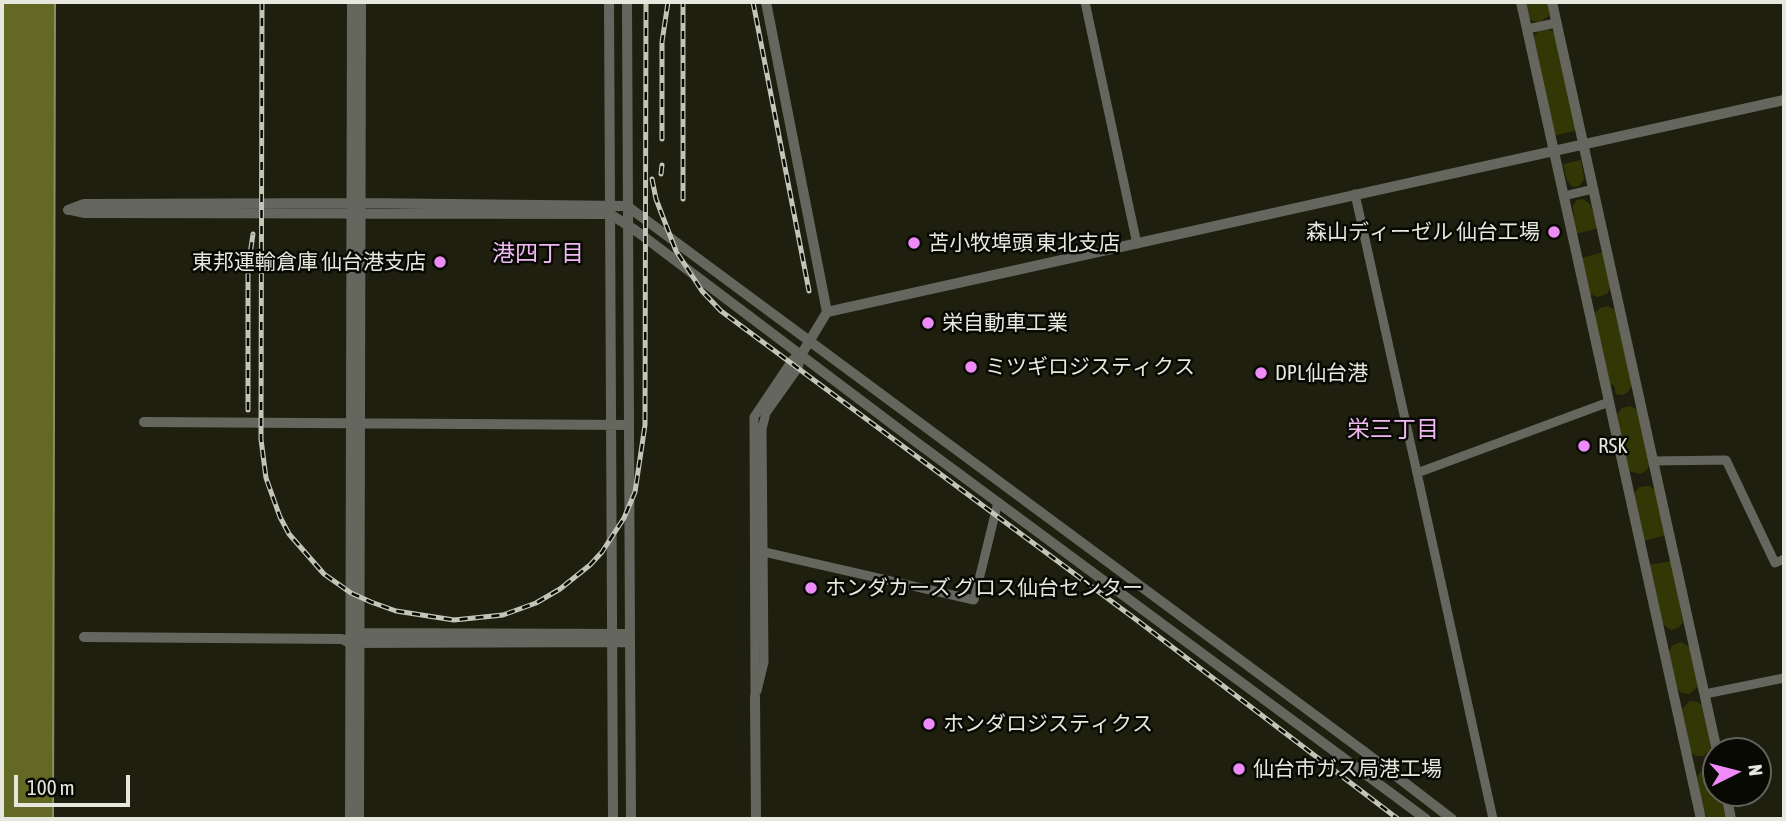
<!DOCTYPE html>
<meta charset="utf-8">
<style>
body{margin:0}
#map{position:relative;width:1786px;height:821px;overflow:hidden;background:#1e1f0e;font-family:"Asap Condensed",sans-serif}
canvas{display:block}
.frame{position:absolute;inset:0;border:4px solid #e6e8dd;pointer-events:none}
.north{position:absolute;left:1702px;top:737px;width:70px;height:70px;box-sizing:border-box;background:#080903;border:2px solid #61625a;border-radius:50%;rotate:84deg;font-size:19px;font-weight:700;line-height:28px;text-align:center;color:#e6e8dd}
.north::after{content:'';display:block;margin:auto;width:24px;height:32px;background:#ee8bf8;clip-path:polygon(50% 0,100% 100%,50% 72%,0 100%)}
.scale{position:absolute;left:14px;top:775px;width:116px;height:32px;box-sizing:border-box;border:4px solid #e6e8dd;border-top:0;padding-left:9px;font-size:21px;line-height:24px;white-space:nowrap;color:#e6e8dd;-webkit-text-stroke:5px #080903;paint-order:stroke}
</style>
<div id="map">
<canvas width="1786" height="821"></canvas>
<div class="frame"></div>
<div class="north">N</div>
<div class="scale">100 m</div>
</div>
<script>
const g = document.querySelector('canvas').getContext('2d');
g.lineJoin = 'round';
function fillPath(path, color) { g.fillStyle = color; g.fill(path, 'evenodd'); }
const toPath = rows => new Path2D(rows.map(r => 'M' + r).join(''));
function stroke(path, color, width, dash) { g.strokeStyle = color; g.lineWidth = width; g.lineCap = dash ? 'butt' : 'round'; g.setLineDash(dash || []); g.stroke(path); }
function label(font, color, halo, rows, align = 'center') {
  g.font = font + ' "Asap Condensed","Noto Sans JP",sans-serif'; g.lineWidth = 5; g.setLineDash([]); g.textBaseline = 'middle'; g.strokeStyle = halo; g.fillStyle = color; for (const [text, x, y, turn = 0] of rows) {
    g.save(); g.translate(x, y); g.rotate((+turn || 0) * Math.PI / 180); g.textAlign = isNaN(turn) ? turn : align; if (halo) g.strokeText(text, 0, 0); g.fillText(text, 0, 0); g.restore();
  }
}
fillPath(toPath([
 [1524,2,1549,2,1549,16,1540,22,1533,21,1530,19],
 [1547,29,1554,32,1577,130,1553,136,1533,37,1539,31],
 [1581,160,1584,179,1579,186,1573,187,1567,181,1563,164],
 [1583,199,1590,204,1599,228,1575,234,1573,205,1577,200],
 [1604,252,1611,286,1607,294,1597,297,1590,294,1581,258],
 [1608,306,1615,310,1633,384,1628,392,1623,395,1616,394,1614,385,1609,384,1594,314,1600,308],
 [1630,406,1638,410,1650,463,1647,470,1640,474,1629,471,1617,415,1622,408],
 [1648,486,1655,489,1667,535,1643,541,1634,494,1639,487],
 [1672,561,1683,623,1678,628,1671,630,1662,624,1648,565],
 [1681,642,1691,648,1698,687,1689,694,1682,693,1676,688,1669,651,1673,645],
 [1690,701,1698,702,1704,706,1711,749,1703,756,1695,756,1690,751,1682,709],
 [1709,768,1716,771,1716,793,1724,793,1729,819,1708,819,1701,802,1697,777,1702,770]
]), '#333706');
const water = toPath([
 [2,2,55,2,53,819,2,819,2,2]
]);
fillPath(water, '#636924');
stroke(water, '#8a8f5c', 2);
stroke(toPath([
 [1085,2,1137,244],
 [1527,29,1556,23],
 [1355,194,1417,473],
 [1564,196,1593,189],
 [1653,461,1726,460,1775,563,1784,559],
 [760,551,974,600,998,502],
 [757,691,764,662,762,429,766,413,798,368,801,355],
 [1705,694,1784,678],
 [755,697,754,417,793,359,801,355],
 [1493,819,1417,473,1609,402]
]), '#65675e', 9);
stroke(toPath([
 [609,2,613,819],
 [766,2,827,312],
 [1521,2,1701,819],
 [1552,2,1717,751],
 [68,210,84,204,362,203,627,206,1366,753,1452,819],
 [71,210,85,213,610,214,635,230,912,439,1426,819],
 [801,355,827,312,1784,100],
 [144,422,629,425],
 [354,633,630,634],
 [84,637,342,639,350,643,630,642,627,2],
 [630,642,631,819],
 [755,697,756,819],
 [1726,793,1731,819],
 [350,819,352,2],
 [359,819,361,2]
]), '#65675e', 10);
const rail = toPath([
 [262,2,261,439,266,478,280,517,289,534,324,574,351,593,371,602,396,611,454,620,503,615,536,603,560,589,590,565,602,552,624,518,635,492,645,425,646,2],
 [753,2,809,291],
 [662,139,662,42,668,2],
 [661,174,662,165],
 [652,179,656,199,676,251,702,291,721,311,1138,621,1398,819],
 [683,199,683,2],
 [248,410,248,268,253,234]
]);
stroke(rail, '#c3c5b9', 5);
stroke(rail, '#080903', 2.5, [8]);
for (const [x, y, r, color] of [
 [1554,232,7,"#ee8bf8"],
 [914,243,7,"#ee8bf8"],
 [440,262,7,"#ee8bf8"],
 [928,323,7,"#ee8bf8"],
 [971,367,7,"#ee8bf8"],
 [1261,373,7,"#ee8bf8"],
 [1584,446,7,"#ee8bf8"],
 [811,588,7,"#ee8bf8"],
 [929,724,7,"#ee8bf8"],
 [1239,769,7,"#ee8bf8"]
]) { const dot = new Path2D(); dot.arc(x, y, r, 0, 2 * Math.PI); g.fillStyle = color; g.fill(dot); stroke(dot, '#080903', 2.5); }
label('21px', '#e6e8dd', '#080903', [
 ["森山ディーゼル 仙台工場",1540,232,"right"],
 ["苫小牧埠頭 東北支店",928,243],
 ["東邦運輸倉庫 仙台港支店",426,262,"right"],
 ["栄自動車工業",942,323],
 ["ミツギロジスティクス",985,367],
 ["DPL仙台港",1275,373],
 ["RSK",1598,446],
 ["ホンダカーズ グロス仙台センター",825,588],
 ["ホンダロジスティクス",943,724],
 ["仙台市ガス局港工場",1253,769]
], 'left');
label('23px', '#f0b9f4', '#080903', [
 ["港四丁目",538,254],
 ["栄三丁目",1393,430]
]);
</script>
